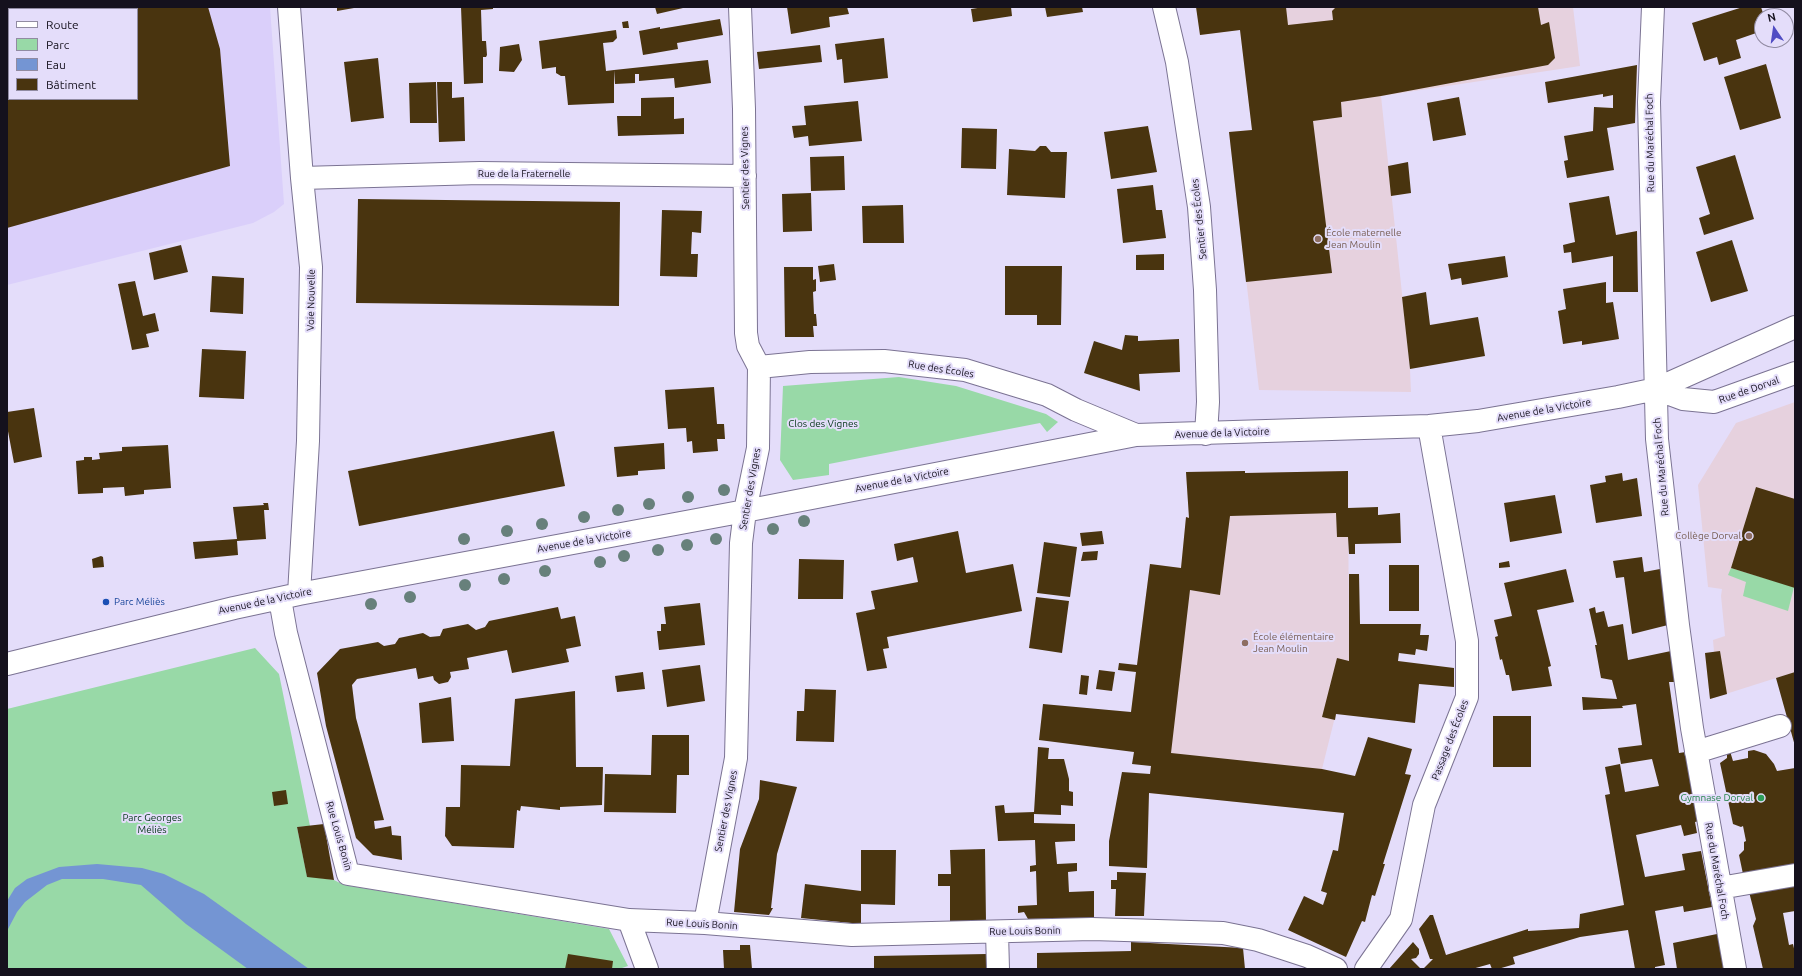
<!DOCTYPE html>
<meta charset="utf-8">
<style>
body{margin:0}
#map{position:relative;width:1802px;height:976px;overflow:hidden;background:#e4ddfa;font-family:Ubuntu,sans-serif}
canvas{display:block}
.frame{position:absolute;inset:0;border:8px solid #15111d;pointer-events:none}
.legend{position:absolute;left:8px;top:8px;width:130px;height:92px;box-sizing:border-box;background:#e4ddfa;border:1px solid #918ba2;margin:0;padding:5px 7px;list-style:none;font-size:12px;color:#15111d}
.legend li{display:flex;align-items:center;gap:8px;height:20px}
.legend b{width:20px;border:1px solid #918ba2}
.north{position:absolute;left:1754px;top:8px;width:40px;height:40px;box-sizing:border-box;background:#e4ddfa;border:1px solid #918ba2;border-radius:50%;rotate:347deg;font-size:11px;font-weight:700;line-height:16px;text-align:center;color:#15111d}
.north::after{content:'';display:block;margin:auto;width:14px;height:18px;background:#504cc3;clip-path:polygon(50% 0,100% 100%,50% 72%,0 100%)}
</style>
<div id="map">
<canvas width="1802" height="976"></canvas>
<div class="frame"></div>
<ul class="legend">
<li><b style="height:5px;background:#fff"></b>Route</li>
<li><b style="height:11px;background:#98d9a7"></b>Parc</li>
<li><b style="height:11px;background:#7495d3"></b>Eau</li>
<li><b style="height:11px;background:#49340f"></b>Bâtiment</li>
</ul>
<div class="north">N</div>
</div>
<script>
const g = document.querySelector('canvas').getContext('2d');
g.lineJoin = 'round';
function fillPath(path, color) { g.fillStyle = color; g.fill(path, 'evenodd'); }
const toPath = rows => new Path2D(rows.map(r => 'M' + r).join(''));
function stroke(path, color, width, dash) { g.strokeStyle = color; g.lineWidth = width; g.lineCap = dash ? 'butt' : 'round'; g.setLineDash(dash || []); g.stroke(path); }
function label(font, color, halo, rows, align = 'center') {
  g.font = font + ' Ubuntu,sans-serif'; g.lineWidth = 4; g.setLineDash([]); g.textBaseline = 'middle'; g.strokeStyle = halo; g.fillStyle = color; for (const [text, x, y, turn = 0] of rows) {
    g.save(); g.translate(x, y); g.rotate((+turn || 0) * Math.PI / 180); g.textAlign = isNaN(turn) ? turn : align; if (halo) g.strokeText(text, 0, 0); g.fillText(text, 0, 0); g.restore();
  }
}
fillPath(toPath([
 [7,7,270,7,284,204,274,212,253,223,7,285],
 [9,9,137,9,137,99,9,99]
]), '#dacffa');
fillPath(toPath([
 [1196,7,1573,7,1580,66,1381,96,1410,369,1411,392,1259,390,1229,132,1252,130,1240,30,1200,35],
 [1795,402,1795,672,1710,699,1705,653,1714,652,1713,640,1725,636,1721,596,1722,589,1708,587,1698,485,1736,423],
 [1245,471,1245,473,1348,471,1349,661,1322,769,1344,813,1149,793,1152,753,1126,751,1150,564,1181,568,1186,517,1189,517,1186,472]
]), '#e6d1de');
fillPath(toPath([
 [899,377,956,386,1046,414,1058,422,1047,432,1040,423,829,464,829,475,793,480,780,460,783,386],
 [1731,568,1794,587,1788,611,1743,596,1746,582,1728,575],
 [255,648,279,674,310,826,297,827,307,876,334,880,344,885,609,929,628,966,619,969,7,969,7,709]
]), '#98d9a7');
fillPath(toPath([
 [97,864,142,868,164,874,204,894,309,969,248,969,186,924,141,885,103,879,62,879,47,885,25,902,17,912,7,931,7,901,15,888,27,879,59,867]
]), '#7495d3');
fillPath(toPath([
 [7,7,208,7,220,49,230,166,7,228],
 [9,9,137,9,137,99,9,99],
 [337,7,354,7,354,8,337,11],
 [461,7,493,7,493,9,481,10,482,41,486,41,487,55,486,57,483,57,483,83,464,84],
 [655,7,683,7,683,8,657,14],
 [787,7,847,7,849,14,829,17,830,27,791,34],
 [984,7,1011,7,1012,16,973,22,971,9],
 [1045,7,1082,7,1083,12,1047,17],
 [1196,7,1286,7,1288,25,1333,20,1332,11,1336,7,1538,7,1541,25,1549,22,1555,58,1548,65,1381,96,1341,102,1342,117,1313,121,1332,273,1246,282,1229,132,1252,130,1240,30,1200,35],
 [1743,7,1761,7,1764,16,1762,16,1762,31,1736,40,1741,58,1719,65,1717,57,1704,61,1692,23],
 [720,19,723,35,677,43,678,49,643,55,639,31,660,27,660,29],
 [628,21,629,28,623,28,622,22],
 [616,30,617,38,613,42,603,43,606,71,614,70,614,103,568,105,565,76,561,76,556,73,556,67,542,69,539,41],
 [884,38,888,78,844,83,842,59,837,60,835,44],
 [519,44,522,60,514,72,499,71,500,47],
 [820,45,822,62,759,69,757,52],
 [378,58,384,118,351,122,344,62],
 [708,60,711,83,675,88,674,78,639,81,639,74,635,74,635,83,615,84,614,70],
 [1766,64,1781,118,1740,130,1724,77],
 [1637,65,1635,123,1607,128,1614,170,1567,178,1564,161,1568,160,1564,136,1593,131,1594,107,1613,108,1613,95,1603,97,1603,94,1548,103,1545,82],
 [436,82,437,123,410,123,409,83],
 [437,82,452,82,452,98,464,97,465,141,439,142],
 [674,97,674,119,684,118,684,134,618,136,617,116,641,116,641,98],
 [1459,97,1466,135,1433,141,1427,103],
 [858,101,862,141,809,146,808,136,794,138,792,126,806,125,804,106],
 [1148,126,1157,172,1111,179,1104,132],
 [962,128,997,129,996,169,961,168],
 [1040,146,1046,146,1051,152,1067,152,1065,198,1007,195,1009,149,1035,151],
 [1735,155,1754,219,1704,235,1699,218,1710,214,1696,167],
 [844,156,845,190,811,191,810,157],
 [1408,162,1411,193,1391,196,1388,166],
 [1153,185,1156,210,1162,210,1166,238,1123,243,1117,189],
 [811,193,812,231,783,232,782,194],
 [1609,196,1616,235,1637,231,1638,292,1613,292,1613,256,1572,263,1571,252,1564,253,1563,245,1575,242,1569,203],
 [358,199,620,202,619,306,356,303],
 [903,205,904,243,863,243,862,206],
 [662,210,702,211,701,233,692,232,691,254,698,254,697,277,660,276],
 [1732,240,1748,291,1711,302,1696,252],
 [181,245,188,272,154,280,149,253],
 [1164,254,1164,270,1136,270,1136,255],
 [1505,256,1508,277,1462,285,1461,278,1451,280,1448,264],
 [834,264,836,280,820,282,818,266],
 [1005,266,1062,266,1061,325,1037,325,1037,315,1005,315],
 [784,267,813,267,813,280,816,279,816,291,813,292,814,314,816,314,817,326,813,326,814,337,785,337],
 [212,276,244,278,243,314,210,312],
 [135,281,143,316,155,313,159,331,146,334,149,347,132,350,118,284],
 [1606,282,1606,303,1613,302,1619,339,1582,345,1582,341,1563,344,1558,311,1566,309,1563,289],
 [1426,292,1430,325,1478,317,1485,356,1410,369,1402,297],
 [1125,335,1138,336,1138,341,1179,339,1180,372,1139,374,1140,391,1084,373,1094,341,1122,350],
 [202,349,246,351,244,399,199,397],
 [714,387,717,424,724,424,725,439,717,439,718,451,693,453,692,441,687,442,686,428,668,429,665,390],
 [34,408,42,457,14,463,7,426,7,412],
 [554,431,565,486,359,526,348,471],
 [664,443,665,469,638,471,638,475,617,477,614,447],
 [168,445,171,488,144,490,144,494,125,496,124,487,103,488,103,493,78,494,76,461,84,460,84,457,92,457,92,460,100,459,99,453,122,451,122,447],
 [1245,471,1245,473,1348,471,1348,508,1378,507,1378,515,1400,513,1401,543,1355,544,1355,554,1349,554,1348,537,1337,537,1336,513,1230,516,1220,595,1190,590,1171,753,1322,769,1355,776,1368,737,1412,749,1405,774,1411,775,1383,864,1385,864,1375,896,1372,895,1365,922,1362,921,1346,957,1288,930,1304,896,1323,905,1327,893,1321,891,1333,850,1338,851,1344,813,1149,793,1147,868,1109,866,1109,841,1122,772,1150,774,1151,766,1132,764,1134,752,1039,740,1043,704,1131,712,1136,672,1118,670,1119,663,1137,665,1150,564,1181,568,1186,517,1189,518,1186,472],
 [1622,473,1623,481,1637,478,1642,516,1596,523,1590,485,1606,482,1605,476],
 [1756,487,1795,499,1795,588,1731,568],
 [1555,495,1562,533,1510,542,1504,503],
 [263,503,268,503,269,510,264,510,266,539,237,541,238,555,195,559,193,542,237,539,233,507,264,505],
 [958,531,966,573,1013,564,1022,611,887,637,889,648,883,649,887,668,867,671,856,613,875,609,871,591,918,582,913,557,897,561,894,544],
 [1102,531,1104,544,1082,546,1080,533],
 [1044,542,1077,547,1070,597,1037,593],
 [1098,551,1097,560,1081,561,1083,552],
 [101,556,103,557,104,567,93,568,92,559],
 [1642,557,1644,572,1660,569,1668,625,1632,634,1624,577,1616,578,1613,561],
 [799,559,844,560,843,599,798,599],
 [1509,561,1510,567,1499,568,1499,563],
 [1389,565,1419,565,1419,611,1389,611],
 [1566,569,1574,602,1537,610,1551,666,1548,667,1552,686,1512,691,1509,675,1506,675,1502,659,1500,660,1495,637,1498,636,1494,620,1512,616,1504,583],
 [1349,574,1359,574,1360,624,1421,624,1420,635,1429,635,1427,651,1416,649,1415,655,1399,653,1398,661,1454,668,1454,687,1419,684,1415,723,1336,714,1335,720,1322,717,1337,658,1349,661],
 [1036,597,1069,601,1062,653,1029,648],
 [700,603,705,645,659,650,657,631,661,631,661,624,666,624,664,607],
 [558,607,561,619,575,616,581,646,566,649,569,662,512,673,507,650,467,658,469,669,450,672,451,677,448,682,439,684,434,680,433,676,418,679,416,668,357,679,352,685,356,718,384,820,374,821,375,829,391,826,392,835,401,836,402,860,373,855,356,838,326,726,317,673,340,649,378,642,384,646,395,644,399,638,423,633,430,637,440,636,443,629,468,624,476,630,485,627,489,621],
 [1595,607,1596,613,1604,611,1608,627,1623,624,1628,660,1671,651,1675,682,1669,682,1679,753,1686,752,1703,820,1695,822,1697,833,1684,836,1681,825,1636,835,1645,877,1685,870,1682,854,1701,851,1712,907,1684,912,1683,906,1655,911,1665,965,1655,967,1655,969,1635,969,1628,930,1580,937,1513,957,1515,964,1498,969,1492,969,1490,964,1472,969,1423,969,1433,959,1430,959,1419,929,1430,915,1433,915,1446,955,1528,929,1528,931,1579,928,1580,914,1624,905,1605,795,1610,794,1605,767,1620,764,1625,792,1659,786,1652,759,1621,764,1618,748,1642,745,1636,704,1622,706,1623,708,1583,710,1582,697,1617,699,1612,680,1601,678,1595,645,1597,645,1589,609],
 [1720,651,1727,694,1710,699,1705,653],
 [700,665,705,701,667,707,662,670],
 [1099,670,1115,672,1112,691,1096,689],
 [643,672,645,689,617,692,615,676],
 [1795,672,1795,746,1776,678],
 [1081,675,1089,676,1087,695,1079,694],
 [805,689,836,690,834,742,796,741,797,711,804,711],
 [575,691,576,767,603,767,602,805,560,807,560,810,521,806,520,811,517,810,514,848,452,846,445,836,446,807,460,807,461,765,510,766,515,699],
 [451,697,454,741,422,743,419,703],
 [1493,716,1531,716,1531,767,1493,767],
 [652,735,689,735,689,775,677,775,676,813,604,812,605,774,651,775],
 [1725,735,1733,761,1748,758,1748,751,1754,750,1766,754,1774,764,1777,771,1795,768,1795,865,1743,874,1739,855,1744,850,1744,842,1746,841,1743,826,1741,827,1733,824,1720,763,1727,758,1727,755,1721,736],
 [1038,747,1049,748,1048,759,1064,759,1069,779,1069,791,1073,792,1073,806,1061,805,1061,815,1034,814,1034,823,1075,824,1075,841,1055,842,1057,864,1077,863,1077,871,1068,872,1069,892,1094,891,1094,918,1028,919,1024,912,1018,913,1018,906,1037,905,1036,871,1030,872,1030,866,1036,865,1035,840,998,841,995,806,1004,805,1005,813,1034,812],
 [760,780,797,787,777,854,771,908,773,908,769,915,734,912,740,849,759,799],
 [286,790,288,804,274,806,272,792],
 [324,824,334,880,307,877,297,827],
 [985,849,986,922,950,922,950,886,938,886,938,874,951,874,950,850],
 [861,850,896,850,895,905,861,904,861,924,801,918,805,884,861,891],
 [1117,872,1146,873,1144,916,1115,916,1116,889,1111,889,1111,880,1117,880],
 [1795,885,1795,911,1783,913,1789,945,1793,944,1795,953,1794,969,1763,969,1753,926,1756,919,1748,888],
 [1717,934,1725,969,1677,969,1673,943],
 [1131,942,1243,948,1245,969,1037,969,1037,953,1131,951],
 [1413,942,1419,949,1419,954,1416,958,1411,959,1421,969,1389,969],
 [740,945,750,945,752,969,724,969,723,950,740,950],
 [568,954,613,961,612,969,565,969],
 [987,954,987,969,874,969,874,956]
]), '#49340f');
const minor = toPath([
 [289,7,302,178,311,267,308,441,299,594],
 [1164,7,1177,62,1199,207,1205,290,1208,402,1206,434],
 [1653,7,1649,102,1657,439,1678,625,1692,728,1735,969],
 [302,178,480,173,745,176],
 [759,367,810,362,884,361,965,370,1047,395,1076,410,1136,435],
 [1656,389,1683,399,1714,402,1795,373],
 [280,599,286,633,348,874,629,920,705,923,852,935,1092,929,1223,933,1258,940,1307,956,1336,969],
 [7,664,234,608,299,594,745,511,1136,435,1429,426,1478,421,1618,397,1656,389,1795,327],
 [1696,752,1780,726],
 [1720,888,1795,875],
 [629,920,647,969],
 [705,923,736,758,741,543,745,511,758,448,759,367,748,346,746,333,744,109,740,7],
 [997,932,998,969],
 [1366,969,1401,919,1424,805,1467,697,1467,641,1429,426]
]);
stroke(minor, '#7b7393', 24);
stroke(minor, '#fff', 22);
g.fillStyle = '#67807b';
for (const [x, y] of [
 [724,490],
 [688,497],
 [649,504],
 [618,510],
 [584,517],
 [804,521],
 [542,524],
 [773,529],
 [507,531],
 [464,539],
 [716,539],
 [687,545],
 [658,550],
 [624,556],
 [600,562],
 [545,571],
 [504,579],
 [465,585],
 [410,597],
 [371,604]
]) { g.beginPath(); g.arc(x, y, 6, 0, 2 * Math.PI); g.fill(); }
for (const [x, y, r, color] of [
 [1318,239,4,"#8d6e63"],
 [1749,536,4,"#8d6e63"],
 [106,602,4,"#1a4fb4"],
 [1245,643,4,"#8d6e63"],
 [1761,798,4,"#2e9e5b"]
]) { const dot = new Path2D(); dot.arc(x, y, r, 0, 2 * Math.PI); g.fillStyle = color; g.fill(dot); stroke(dot, '#e4ddfa', 1.5); }
label('10px', '#15111d', '#e4ddfa', [
 ["Rue du Maréchal Foch",1650,143,-91],
 ["Sentier des Vignes",745,168,-91],
 ["Rue de la Fraternelle",524,174],
 ["Sentier des Écoles",1199,219,-96],
 ["Voie Nouvelle",311,300,-89],
 ["Rue des Écoles",941,369,9],
 ["Rue de Dorval",1749,390,-19],
 ["Avenue de la Victoire",1544,410,-10],
 ["Avenue de la Victoire",1222,433,-2],
 ["Rue du Maréchal Foch",1661,467,-95],
 ["Avenue de la Victoire",902,480,-11],
 ["Sentier des Vignes",750,489,-80],
 ["Avenue de la Victoire",584,541,-10],
 ["Avenue de la Victoire",265,601,-12],
 ["Passage des Écoles",1450,740,-69],
 ["Sentier des Vignes",726,811,-79],
 ["Rue Louis Bonin",339,836,74],
 ["Rue du Maréchal Foch",1717,871,80],
 ["Rue Louis Bonin",702,924,3],
 ["Rue Louis Bonin",1025,931,-1]
]);
label('10px', '#785e54', '#e4ddfa', [
 ["École maternelle",1326,233],
 ["Jean Moulin",1326,245],
 ["Collège Dorval",1741,536,"right"],
 ["École élémentaire",1253,637],
 ["Jean Moulin",1253,649]
], 'left');
label('10px', '#003313', '#e4ddfa', [
 ["Clos des Vignes",823,424],
 ["Parc Georges",152,818],
 ["Méliès",152,830]
]);
label('10px', '#164399', '#e4ddfa', [
 ["Parc Méliès",114,602]
], 'left');
label('10px', '#27864d', '#e4ddfa', [
 ["Gymnase Dorval",1753,798]
], 'right');
</script>
